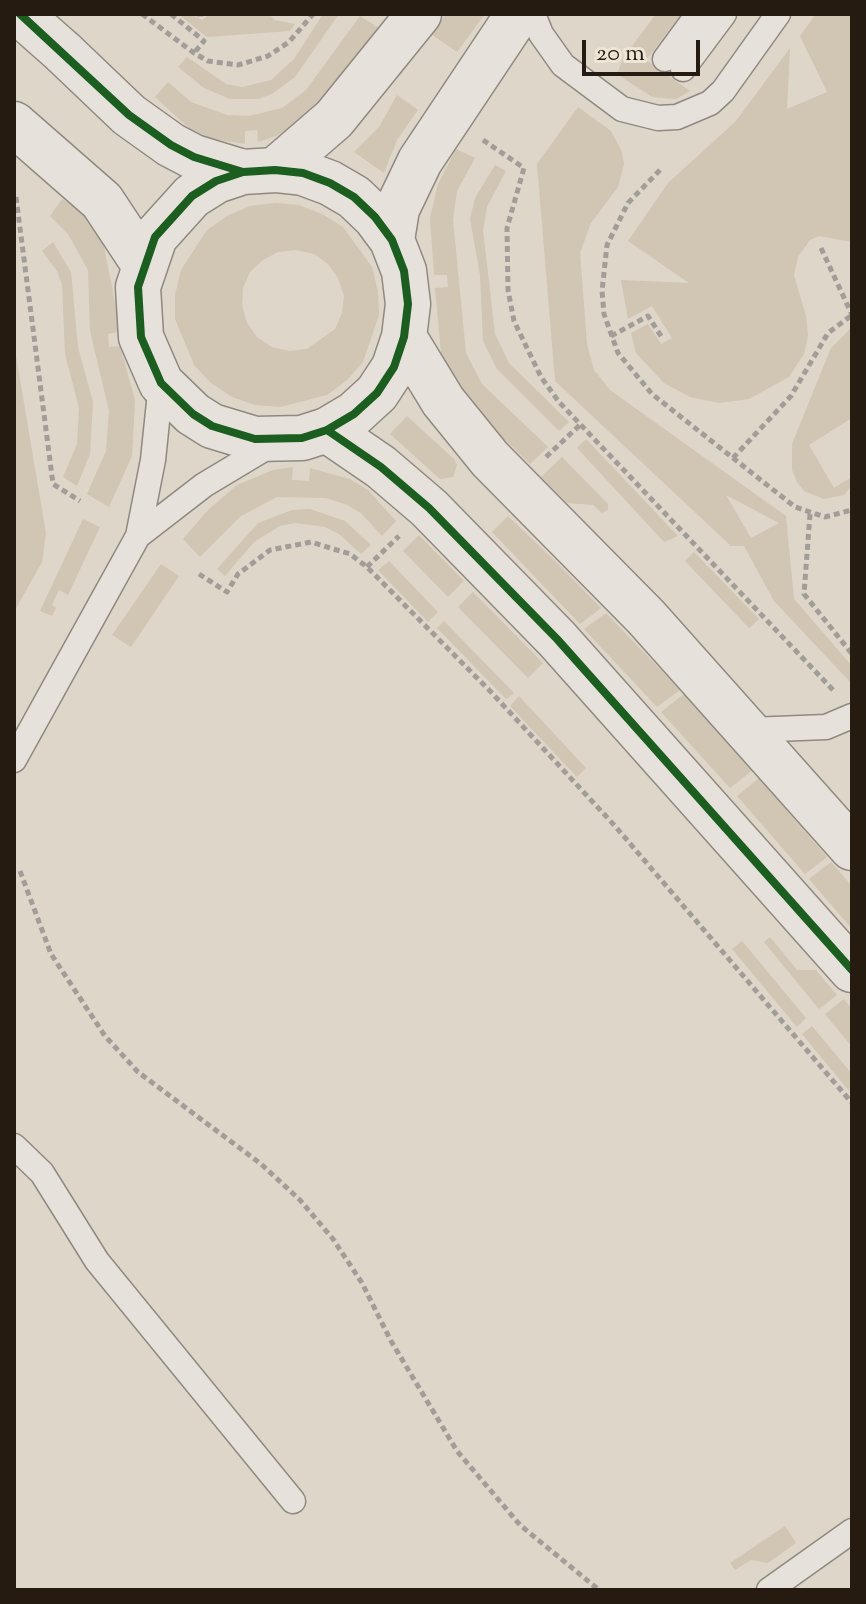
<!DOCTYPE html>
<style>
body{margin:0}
#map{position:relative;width:866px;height:1604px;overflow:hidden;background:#ded6c9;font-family:"Sorts Mill Goudy",serif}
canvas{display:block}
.frame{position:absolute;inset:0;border:16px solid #261b11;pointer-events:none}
.scale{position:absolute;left:582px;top:40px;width:118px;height:36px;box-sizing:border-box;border:4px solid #261b11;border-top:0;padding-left:10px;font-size:24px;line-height:28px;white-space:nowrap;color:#261b11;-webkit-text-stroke:6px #efe5d6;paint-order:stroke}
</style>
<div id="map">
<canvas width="866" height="1604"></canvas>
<div class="frame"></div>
<div class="scale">20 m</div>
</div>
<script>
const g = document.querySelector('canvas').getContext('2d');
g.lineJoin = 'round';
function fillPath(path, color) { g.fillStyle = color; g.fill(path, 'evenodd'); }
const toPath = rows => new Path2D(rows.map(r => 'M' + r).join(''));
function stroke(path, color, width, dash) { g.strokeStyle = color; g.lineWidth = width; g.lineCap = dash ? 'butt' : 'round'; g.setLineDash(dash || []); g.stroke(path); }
fillPath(toPath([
 [178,14,191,14,202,20,210,14,268,14,275,20,295,24,290,31,207,37],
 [323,14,339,14,295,77,272,94,258,99,230,99,204,88,178,67,187,57,226,84,242,87,271,80,294,59],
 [446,14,485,14,457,52,431,34],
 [656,14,681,14,646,60,690,91,676,99,652,97,617,74,623,58],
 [816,14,852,14,852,242,819,236,810,240,798,257,794,275,806,316,808,335,804,354,789,377,749,399,719,403,690,397,664,383,636,353,631,333,648,324,661,344,672,338,652,306,628,319,621,280,689,283,628,241,668,183,736,121,790,48,787,109,827,92,800,36],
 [360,16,379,28,335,92,293,128,276,136,258,142,257,130,245,131,245,144,213,139,191,130,155,97,168,82,191,102,227,115,249,116,282,108,306,90],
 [397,95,418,110,397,140,384,173,354,152,379,127],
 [578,107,611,131,622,152,624,164,618,187,591,223,580,253,587,344,594,370,610,390,786,516,794,599,852,666,852,684,774,601,744,546,731,546,555,381,537,164],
 [726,495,779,523,751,538],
 [456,149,475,158,457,191,453,220,466,353,482,384,548,447,530,464,464,400,441,354,435,288,448,287,447,275,434,275,430,218,438,184],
 [495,165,506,171,487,207,483,230,495,334,509,363,569,422,559,431,497,369,483,341,480,275,470,219,475,198],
 [62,199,81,211,103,242,117,312,117,332,108,334,109,347,120,346,135,400,132,456,109,507,87,494,106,451,109,411,90,331,88,270,68,234,50,216],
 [275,203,299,205,322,214,343,227,372,267,378,291,379,315,363,362,347,380,327,395,280,407,255,405,232,397,211,383,194,365,175,319,175,295,181,270,207,230,227,216,250,206],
 [296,250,314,254,328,264,338,278,344,296,342,313,335,329,307,349,289,351,272,347,257,337,247,323,242,305,243,288,250,272,263,260,278,252],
 [53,242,71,272,78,347,93,402,90,454,77,486,63,477,77,444,79,408,65,354,62,285,57,271,42,251],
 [852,327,852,418,809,445,834,488,850,478,852,485,844,495,824,499,804,491,797,482,792,470,792,444,831,348],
 [14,344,46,533,42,562,14,612],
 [407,416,454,459,457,465,453,477,440,479,390,434],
 [586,439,678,536,664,542,577,448],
 [562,457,608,504,608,510,602,513,593,505,567,503,541,477],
 [293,467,292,480,309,481,310,468,350,479,368,490,396,521,382,536,361,513,347,505,326,498,277,497,241,516,200,557,183,539,207,511,237,485,273,470],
 [310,509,345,521,371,545,361,554,339,534,325,527,295,523,280,526,254,542,225,576,217,569,258,523,292,510],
 [508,516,555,561,601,608,580,624,492,532],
 [83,519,100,527,68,595,59,590,52,605,56,608,52,616,40,611],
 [419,535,464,581,448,597,403,551],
 [694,552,759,619,749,628,685,561],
 [389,561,438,612,428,622,378,570],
 [161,564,179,576,131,647,112,635],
 [473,592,543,663,528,678,458,607],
 [606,613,680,690,657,707,584,629],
 [444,621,514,693,506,699,437,628],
 [684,694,753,770,730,788,661,712],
 [519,696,586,768,577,777,510,706],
 [759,778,827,857,805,874,737,796],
 [831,862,852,886,852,929,809,879],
 [770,937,797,970,816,970,837,995,819,1009,764,942],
 [742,941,806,1018,797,1027,732,949],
 [844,999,852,1009,852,1047,825,1014],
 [812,1026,852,1074,849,1091,802,1034],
 [785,1526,796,1543,768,1563,751,1560,735,1570,730,1563]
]), '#d1c5b4');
const lane = toPath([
 [533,14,541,34,563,65,622,109,658,118,677,117,710,103,723,91,778,14],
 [665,59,698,14],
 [683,69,724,14],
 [138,536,204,485,274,443],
 [750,730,826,727,852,716],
 [14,760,138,536,153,460,161,383],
 [14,1146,42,1173,97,1261,293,1501],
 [769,1590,852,1531]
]);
const street = toPath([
 [63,52,129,115,171,145,194,157,243,172,275,170,303,173,330,183,354,197,375,217,392,240,404,271,408,304,404,337,394,367,377,393,354,414,327,430,302,438,255,439,212,426,193,414,161,383,141,337,138,287,155,237,192,196,216,181,243,172],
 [14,124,102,201,143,263],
 [275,170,334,119,419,14],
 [392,240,397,209,420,161,518,14],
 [404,337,443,401,490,459,646,617,852,848],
 [327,430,381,467,429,508,557,639,852,970]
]);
stroke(lane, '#8f8980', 27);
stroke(street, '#8f8980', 47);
stroke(toPath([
 [142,14,194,53,208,61,238,65,268,56,289,42,313,14],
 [171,14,204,41,194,53],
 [197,14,204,14],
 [483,140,524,168,507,228,508,290,514,321,541,377,559,402,834,691],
 [660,170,628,203,607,245,602,291,604,314,618,353,652,394,795,507,825,517,852,510],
 [16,197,53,484,80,501],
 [821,248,852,315],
 [611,336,648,316,663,339],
 [546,457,581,424],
 [733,458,791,396,828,333,852,315],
 [810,514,804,594,852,654],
 [367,567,399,536],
 [199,574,227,592,238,574,270,550,311,542,350,554,367,567,491,692,615,826,852,1103],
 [20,871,51,954,105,1036,138,1072,261,1164,300,1200,333,1239,362,1283,391,1341,457,1451,520,1525,599,1590]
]), '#a29d98', 5, [6, 4]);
stroke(lane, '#e6e1db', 24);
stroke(street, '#e6e1db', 44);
const streetBridge = toPath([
 [20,14,63,52]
]);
stroke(streetBridge, '#8f8980', 47, []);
stroke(streetBridge, '#e6e1db', 44);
stroke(toPath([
 [20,14,129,115,171,145,194,157,243,172,275,170,303,173,330,183,354,197,375,217,392,240,404,271,408,304,404,337,394,367,377,393,354,414,327,430,302,438,255,439,212,426,193,414,161,383,141,337,138,287,155,237,192,196,216,181,243,172],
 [327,430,381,467,429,508,557,639,852,970]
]), '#1b5e20', 8);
</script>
